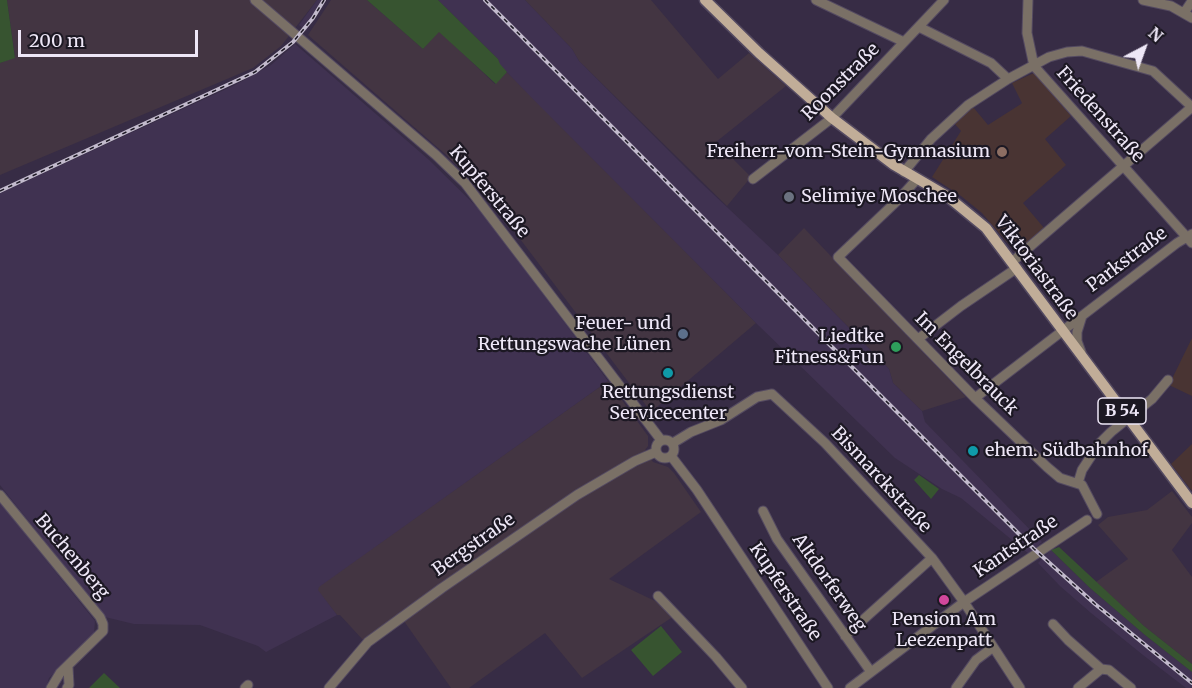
<!DOCTYPE html>
<meta charset="utf-8">
<style>
body{margin:0}
#map{position:relative;width:1192px;height:688px;overflow:hidden;background:#372c45;font-family:Merriweather,serif}
canvas{display:block}
.north{position:absolute;left:1114px;top:18px;width:60px;height:60px;-webkit-text-stroke:4px #1c1823;paint-order:stroke;rotate:41deg;font-size:16px;font-weight:700;line-height:24px;text-align:center;color:#eee7f7}
.north::after{content:'';display:block;margin:auto;width:21px;height:27px;background:#eee7f7;clip-path:polygon(50% 0,100% 100%,50% 72%,0 100%)}
.scale{position:absolute;left:18px;top:30px;width:180px;height:27px;box-sizing:border-box;border:3px solid #eee7f7;border-top:0;padding-left:8px;font-size:18px;line-height:21px;white-space:nowrap;color:#eee7f7;-webkit-text-stroke:4px #1c1823;paint-order:stroke}
</style>
<div id="map">
<canvas width="1192" height="688"></canvas>
<div class="north">N</div>
<div class="scale">200 m</div>
</div>
<script>
const g = document.querySelector('canvas').getContext('2d');
g.lineJoin = 'round';
function fillPath(path, color) { g.fillStyle = color; g.fill(path, 'evenodd'); }
const toPath = rows => new Path2D(rows.map(r => 'M' + r).join(''));
function stroke(path, color, width, dash) { g.strokeStyle = color; g.lineWidth = width; g.lineCap = dash ? 'butt' : 'round'; g.setLineDash(dash || []); g.stroke(path); }
function label(font, color, halo, rows, align = 'center') {
  g.font = font + ' Merriweather,serif'; g.lineWidth = 4.5; g.setLineDash([]); g.textBaseline = 'middle'; g.strokeStyle = halo; g.fillStyle = color; for (const [text, x, y, turn = 0] of rows) {
    g.save(); g.translate(x, y); g.rotate((+turn || 0) * Math.PI / 180); g.textAlign = isNaN(turn) ? turn : align; if (halo) g.strokeText(text, 0, 0); g.fillText(text, 0, 0); g.restore();
  }
}
fillPath(toPath([
 [7,0,317,0,281,46,253,68,0,175,0,63,15,57],
 [331,0,367,0,423,49,439,31,495,84,507,72,756,323,651,412,511,227,472,180,444,153,308,35],
 [525,0,651,0,718,79,749,53,786,86,716,142,751,177,727,206,579,61,572,49],
 [804,228,966,397,922,411,893,383,889,369,778,255],
 [608,381,648,436,648,446,645,450,653,462,668,467,674,473,701,512,609,579,655,601,674,616,582,678,545,633,469,688,451,688,399,614,363,640,340,615,337,615,317,590,318,587],
 [1172,491,1192,517,1192,523,1172,550,1192,577,1192,664,1144,626,1096,582,1128,559,1098,525,1108,517,1147,510]
]), '#433542');
fillPath(toPath([
 [317,0,326,0,306,31,299,25],
 [438,0,525,0,572,49,579,61,697,179,778,255,889,369,893,383,922,411,925,422,1042,542,1029,554,961,498,942,489,895,458,756,323,529,95,499,64,498,59],
 [295,44,428,159,482,212,608,381,319,587,318,590,337,615,266,652,258,646,200,625,134,624,105,617,0,485,0,193,235,85,271,65],
 [0,503,95,621,94,633,49,678,46,688,0,688],
 [1051,550,1090,588,1145,635,1192,672,1192,688,1186,688,1143,655,1091,613,1060,586,1038,563]
]), '#403251');
fillPath(toPath([
 [1034,73,1071,116,1045,139,1066,165,1023,203,1044,228,1016,253,982,213,961,196,932,177,961,131,954,123,973,107,988,125,1021,104,1022,103,1012,83],
 [1192,338,1192,396,1169,385],
 [1192,444,1192,491,1171,464]
]), '#493433');
fillPath(toPath([
 [0,0,7,0,15,58,0,63],
 [367,0,438,0,498,59,500,64,507,72,496,84,439,32,423,49],
 [919,475,939,489,931,499,914,480],
 [1059,547,1144,626,1192,664,1192,672,1145,635,1090,588,1051,550],
 [661,626,682,652,653,676,631,650],
 [104,673,120,688,89,688]
]), '#375430');
const minor = toPath([
 [255,0,436,155,465,183,661,440],
 [816,0,904,42],
 [1028,0,1027,33,1034,66,1192,243],
 [1143,0,1171,6,1192,18],
 [1184,13,1192,1],
 [919,27,991,63,1008,79],
 [904,172,931,139,968,105,1008,79,1049,57,1067,52,1082,51,1153,71,1192,107],
 [753,179,832,118,944,0],
 [917,179,899,199,838,257,975,398,1047,467,1060,478,1082,485,1097,514],
 [1012,262,1192,107],
 [918,339,961,306,1017,268],
 [1081,352,1077,341,1077,332,1082,316],
 [975,398,1177,243,1192,234],
 '656 449a9 9 0 1 1 18 0a9 9 0 1 1-18 0Z',
 [673,443,691,432,721,420,757,397,772,394,825,443,932,558,964,602,1020,688],
 [671,456,697,490,828,688],
 [1078,483,1082,470,1099,444,1111,432,1152,399,1168,380],
 [0,495,100,617,103,624,103,631,60,673,51,688],
 [763,511,777,539,871,672],
 [658,596,716,657,742,688],
 [1053,624,1068,640,1101,669,1109,670,1131,688],
 [845,636,932,558],
 [67,688,69,685,68,667],
 [245,688,248,685],
 [329,688,368,642,442,588,577,495,635,461,656,452],
 [850,688,964,602,1087,520],
 [956,688,976,660,992,648],
 [1078,688,1101,669]
]);
const major = toPath([
 [705,0,759,53,832,118,894,165,947,196,986,228,1192,503]
]);
stroke(minor, '#544a61', 11);
stroke(major, '#544a61', 13);
stroke(minor, '#7a7066', 9);
stroke(major, '#c1ad98', 10);
const rail = toPath([
 [485,0,1034,549,1095,604,1192,683],
 [0,191,255,72,293,42,313,18,324,0]
]);
stroke(rail, '#c2bacc', 4);
stroke(rail, '#1c1823', 1.5, [4.5]);
for (const [x, y, r, color] of [
 [1002,152,6,"#8d6e63"],
 [789,197,6,"#6b7280"],
 [683,334,6,"#5c6f8a"],
 [896,347,6,"#2e9e5b"],
 [668,373,6,"#0f9aa8"],
 [973,451,6,"#0f9aa8"],
 [944,600,6,"#d1479c"]
]) { const dot = new Path2D(); dot.arc(x, y, r, 0, 2 * Math.PI); g.fillStyle = color; g.fill(dot); stroke(dot, '#1c1823', 2); }
for (const [x, y, w] of [
 [1122,411,48]
]) { const box = new Path2D(); box.roundRect(x - w / 2, y - 13, w, 26, 4.5); g.fillStyle = '#1c1823'; g.fill(box); stroke(box, '#eee7f7', 1.5); }
label('bold 16px', '#eee7f7', null, [
 ["B 54",1122,411]
]);
label('18px', '#eee7f7', '#1c1823', [
 ["Roonstraße",841,82,-45],
 ["Friedenstraße",1100,115,48],
 ["Kupferstraße",489,192,50],
 ["Parkstraße",1127,260,-37],
 ["Viktoriastraße",1036,268,53],
 ["Im Engelbrauck",966,364,45],
 ["Bismarckstraße",881,480,47],
 ["Bergstraße",474,545,-35],
 ["Kantstraße",1016,547,-34],
 ["Buchenberg",72,557,50],
 ["Altdorferweg",829,583,55],
 ["Kupferstraße",785,592,56]
]);
label('18px', '#eee7f7', '#1c1823', [
 ["Freiherr-vom-Stein-Gymnasium",990,152],
 ["Selimiye Moschee",801,197,"left"],
 ["Feuer- und",671,324],
 ["Rettungswache Lünen",671,345],
 ["Liedtke",884,337],
 ["Fitness&Fun",884,358],
 ["Rettungsdienst",668,393,"center"],
 ["Servicecenter",668,414,"center"],
 ["ehem. Südbahnhof",985,451,"left"],
 ["Pension Am",944,620,"center"],
 ["Leezenpatt",944,641,"center"]
], 'right');
</script>
